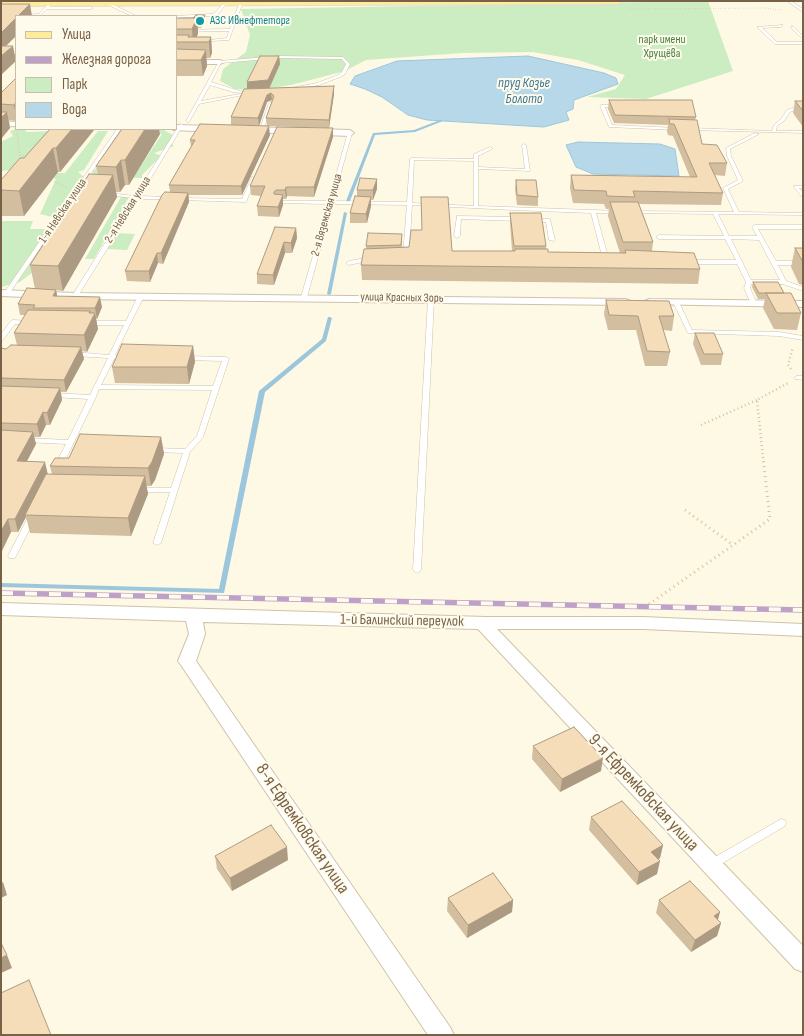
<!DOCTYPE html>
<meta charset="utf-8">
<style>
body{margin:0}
#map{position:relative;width:804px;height:1036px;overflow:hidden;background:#fef9e4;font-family:"Sofia Sans Condensed",sans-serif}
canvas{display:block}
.frame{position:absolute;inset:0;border:2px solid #786247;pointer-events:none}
.legend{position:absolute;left:15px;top:15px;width:162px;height:115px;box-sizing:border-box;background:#fffbec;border:1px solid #c9beaa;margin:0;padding:6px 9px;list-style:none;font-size:15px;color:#786247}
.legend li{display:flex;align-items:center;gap:10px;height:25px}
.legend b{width:25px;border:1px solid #c9beaa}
</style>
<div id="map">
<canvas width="804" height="1036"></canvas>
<div class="frame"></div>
<ul class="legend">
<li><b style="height:6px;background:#ffec9a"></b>Улица</li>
<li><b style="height:6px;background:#bea1c9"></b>Железная дорога</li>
<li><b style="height:14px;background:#cbedc1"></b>Парк</li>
<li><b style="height:14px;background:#b7d8e9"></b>Вода</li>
</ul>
</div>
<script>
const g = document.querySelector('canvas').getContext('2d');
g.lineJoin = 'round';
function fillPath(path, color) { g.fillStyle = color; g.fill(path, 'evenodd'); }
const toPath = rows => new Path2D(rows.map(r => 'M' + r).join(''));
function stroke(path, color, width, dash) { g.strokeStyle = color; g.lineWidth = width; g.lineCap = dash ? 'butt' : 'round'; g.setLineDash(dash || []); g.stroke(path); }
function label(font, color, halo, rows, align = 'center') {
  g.font = font + ' "Sofia Sans Condensed",sans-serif'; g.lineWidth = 4; g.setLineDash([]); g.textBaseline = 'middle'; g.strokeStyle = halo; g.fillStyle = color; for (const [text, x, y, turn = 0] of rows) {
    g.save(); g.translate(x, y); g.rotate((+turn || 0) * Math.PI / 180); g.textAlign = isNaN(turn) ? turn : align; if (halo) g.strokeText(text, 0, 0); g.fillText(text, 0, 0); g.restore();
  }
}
fillPath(toPath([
 [708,1,733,71,646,99,587,97,616,89,625,75,578,60,533,52,462,53,366,60,345,71,291,85,257,90,235,89,220,81,223,69,246,52,250,35,241,9],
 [16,129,24,129,27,132,54,131,22,169,1,171,1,142,13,136,10,131],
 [154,130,164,130,173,135,171,143,174,146,154,153,159,155,166,153,164,158,156,161,142,175,142,178,133,178,162,134,136,133],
 [98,131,108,131,84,170,78,172,84,177,92,176,93,171,99,166,112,138,121,136,94,186,76,186,67,199,62,213,56,218,40,214,56,179,37,173,65,173],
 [121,197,129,197,94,259,85,259],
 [1,221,33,221,30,229,62,229,33,272,20,282,1,287],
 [116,233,135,234,127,250,107,249]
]), '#cbedc1');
const water = toPath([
 [528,56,604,73,616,78,618,84,574,100,573,109,566,112,569,120,544,127,427,120,408,115,382,97,365,89,350,84,355,76,397,61,528,56],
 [578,142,660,144,675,149,679,176,593,174,576,167,566,145,578,142]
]);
fillPath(water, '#b7d8e9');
stroke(water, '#9cc6dc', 1);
fillPath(toPath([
 [440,120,443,121,415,132,375,135,350,201,347,202,346,201,373,133,414,130,440,120],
 [344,212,347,213,331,294,329,295,327,294,344,212],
 [328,317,330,317,332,318,326,341,265,392,224,593,1,587,1,583,219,589,259,391,322,339,328,317]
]), '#9cc6dc');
const lane = toPath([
 [225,1,228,2,218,14,214,16,176,18,176,16,175,16,212,14,216,12,225,1],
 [240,1,243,2,229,40,211,41,209,40,227,38,229,31,176,32,176,30,230,29,240,1],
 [787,1,791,1,803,9,803,12,787,1],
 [50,2,53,3,49,7,91,7,93,8,91,9,47,9,40,16,21,15,39,14,50,2],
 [106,2,108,2,136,16,132,16,106,4,106,2],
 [782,25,781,27,762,28,777,42,803,42,803,44,775,44,757,27,782,25],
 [792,26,803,36,803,39,791,28,792,26],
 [279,56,343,57,350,64,345,74,340,77,319,85,292,90,290,89,291,88,317,83,338,75,342,72,346,64,342,59,279,58,221,63,211,82,243,92,241,93,233,92,210,85,201,101,251,92,253,93,199,104,189,122,187,122,186,121,219,61,279,56],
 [271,102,273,103,263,130,259,131,269,103,271,102],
 [803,104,803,107,790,112,784,121,777,126,776,131,803,131,803,133,691,130,689,129,691,128,772,131,774,125,781,119,787,110,803,104],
 [602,105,617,105,619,106,617,107,605,107,612,125,677,128,679,129,677,130,609,127,600,106,602,105],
 [180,124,183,125,140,196,169,197,171,198,169,199,138,199,78,296,77,297,73,297,72,296,133,198,108,195,106,194,108,193,135,196,180,124],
 [117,129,121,129,9,294,5,294,4,293,117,129],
 [348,132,352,133,333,201,407,202,410,159,412,158,474,159,474,154,490,147,492,148,492,149,478,156,478,167,525,169,522,145,524,144,526,145,530,171,478,169,478,206,621,211,621,213,596,213,609,260,606,262,603,260,591,213,513,210,412,205,409,255,406,257,403,255,407,205,333,204,307,297,304,299,302,298,301,297,328,204,278,203,276,202,278,201,329,201,348,132],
 [414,160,474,161,474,206,412,203,414,160],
 [755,133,759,134,730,149,731,156,743,181,728,189,739,212,803,213,803,215,718,214,729,236,757,236,752,227,755,225,803,225,803,229,758,229,776,261,803,261,803,265,778,265,786,281,803,287,803,291,783,284,751,284,750,288,757,304,754,306,751,304,744,288,746,282,737,264,689,264,686,262,689,260,736,260,725,239,659,239,656,237,659,235,724,236,713,214,633,213,631,212,633,211,734,212,723,188,738,180,727,156,726,148,755,133],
 [731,239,759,240,780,280,751,280,731,239],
 [252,177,256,178,246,202,180,200,178,199,180,198,242,199,252,177],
 [794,186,803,186,803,188,799,188,803,193,803,198,794,187,794,186],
 [457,216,518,217,521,219,518,221,461,219,460,236,457,238,454,236,457,216],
 [530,219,550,219,555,240,554,241,549,240,546,222,532,222,529,220,530,219],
 [370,257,372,258,372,260,349,265,346,263,349,261,370,257],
 [141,294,144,296,115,355,120,357,119,358,114,359,101,385,213,386,222,361,186,360,183,358,186,356,226,357,229,359,203,437,190,452,161,543,157,545,153,543,170,492,138,492,134,490,138,488,171,488,183,453,155,452,152,450,155,448,185,449,197,436,212,390,99,389,96,397,61,469,58,469,54,467,66,444,25,442,22,440,25,438,68,440,88,399,53,397,50,395,53,393,90,395,108,358,74,356,71,354,74,352,109,355,124,325,87,325,84,323,87,321,126,321,138,296,141,294],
 [431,297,434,299,421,570,417,573,413,570,428,299,431,297],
 [676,300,679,302,692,330,779,332,803,336,803,340,779,336,688,333,673,302,676,300],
 [13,320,30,321,33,323,30,325,15,324,3,340,1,341,1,334,11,321,13,320],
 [797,376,803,376,803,380,795,379,795,377,797,376],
 [29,515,35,515,36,517,15,558,9,558,8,556,29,515],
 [781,819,785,820,786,823,785,826,716,867,712,868,708,867,707,864,708,861,781,819]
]);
const street = toPath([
 [16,55,16,59,1,60,1,56,16,55],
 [176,60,220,60,224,62,220,64,176,64,176,60],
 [1,121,16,122,16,126,1,127,1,121],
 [176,125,216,126,220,129,216,132,173,130,176,129,176,125],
 [249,127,350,130,354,133,350,136,246,132,246,128,249,127],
 [1,290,75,293,626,299,632,302,626,305,75,299,1,296,1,290],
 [649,299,803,301,803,307,645,304,643,302,649,299],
 [1,603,486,617,643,617,803,624,803,636,643,629,497,629,803,946,803,972,795,969,478,629,203,622,205,634,196,661,450,1027,454,1035,428,1035,181,665,178,661,189,634,186,621,1,615,1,603]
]);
const primary = toPath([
 [1,1,623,1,618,4,1,6,1,1]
]);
stroke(lane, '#d0c2a9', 1);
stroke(street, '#d0c2a9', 2);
stroke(primary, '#e1dcd7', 2);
stroke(toPath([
 [628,9,765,8,782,10]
]), '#dbc09c', 1, [0.5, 2]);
stroke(toPath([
 [17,134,20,155,30,157],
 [49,179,66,187]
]), '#dbc09c', 2, [0.5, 2.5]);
stroke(toPath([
 [791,369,788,365,793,347],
 [701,425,757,400],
 [763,458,757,400,788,383]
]), '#dbc09c', 2.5, [1, 3]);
stroke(toPath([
 [685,510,733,545],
 [645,607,770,519,763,457]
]), '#dbc09c', 3, [1, 4]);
fillPath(lane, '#fff');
fillPath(street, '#fff');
fillPath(primary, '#ffec9a');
const rail = toPath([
 [1,593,803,610]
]);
stroke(rail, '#bea1c9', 5.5);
stroke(rail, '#fffbec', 4, [12]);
fillPath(toPath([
 [205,15,205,18,201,28,198,28,198,33,197,37,211,37,212,53,210,58,206,58,207,66,203,76,176,76,176,18,193,18],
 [279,56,280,64,269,88,334,86,334,94,329,128,267,126,266,118,272,101,272,100,267,102,259,126,231,125,231,117,247,89,247,82],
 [16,78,16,121,9,120,10,128,1,139,1,93],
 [609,100,696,117,695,120,702,144,727,163,725,176,715,175,723,193,721,205,639,204,653,242,652,251,700,269,698,284,362,280,361,265,366,249,366,246,402,234,402,247,409,247,422,230,421,197,452,251,512,251,510,223,510,213,546,246,546,249,548,252,620,253,608,216,609,209,606,209,604,204,573,203,570,188,571,175,690,177,673,136,668,135,667,131,668,125,614,123,608,109],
 [795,101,803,101,803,127,793,113],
 [333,128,333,137,314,197,287,196,286,199,283,199,283,205,279,217,258,216,257,206,261,196,251,195,250,186],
 [50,129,94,129,94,130,60,172,58,172,24,216,1,216,1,180,24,158],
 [160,134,129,185,125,185,120,192,116,192,117,197,63,291,56,290,57,296,102,307,97,319,96,319,98,329,87,352,82,351,84,359,66,392,61,392,62,400,50,425,46,425,40,437,34,437,36,444,27,461,48,474,52,474,50,466,69,458,161,437,164,454,155,480,151,486,146,486,148,494,131,536,30,533,26,517,18,532,11,532,1,551,1,348,6,349,17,345,14,333,25,315,20,315,18,304,35,289,30,265,98,174,96,166],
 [270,135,242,195,189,195,189,202,163,264,158,263,150,282,127,281,125,271,170,192,169,185,191,147,190,140],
 [516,180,538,197,538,206,517,205,515,189],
 [377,189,373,200,371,200,371,206,367,223,350,223,350,213,357,197,357,190],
 [296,228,297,238,292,253,285,253,274,285,257,284,257,274],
 [795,248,803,248,803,285,799,284,791,267],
 [753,282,784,293,801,313,797,330,774,329,763,308,765,299,758,299,752,287],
 [606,300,674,316,672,331,663,330,670,352,667,366,645,366,636,330,608,330,604,314],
 [695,333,723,354,721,365,701,365,693,344],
 [193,346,195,362,189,384,115,383,112,367],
 [533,746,601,771,560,792,532,759],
 [591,817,663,845,660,858,658,859,657,874,637,885,589,830],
 [215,856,288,860,232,891,217,869],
 [448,898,513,900,512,912,467,938,447,911],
 [659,900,720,912,718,920,721,923,717,936,691,952,656,913]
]), '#d3be9f');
fillPath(toPath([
 [30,4,32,16,18,16],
 [205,15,205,18,201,28,201,24],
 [16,18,16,36,1,51,1,33],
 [197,18,198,33,195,42,193,42,192,29],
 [211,37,212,53,210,58,209,42],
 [13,46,16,61,1,75,1,56],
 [206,50,207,66,203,76,201,60],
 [279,56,280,64,269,89,247,91,247,82],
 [334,86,334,94,329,128,329,120],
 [271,93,272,100,267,102,259,126,258,118,267,95],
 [16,102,16,116,14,105],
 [7,112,10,128,1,139,1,118],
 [269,126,270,135,242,195,241,186],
 [333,128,333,137,314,197,314,187],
 [72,129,94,129,94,130,60,172,56,148],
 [145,129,159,129,160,134,129,185,125,160],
 [53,148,58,172,24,216,19,191],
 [121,160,125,185,120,192,116,167],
 [113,175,117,197,63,291,58,266],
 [377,179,377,189,373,200,373,190],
 [286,187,287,196,286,199,285,190],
 [188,193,189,202,163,264,161,253],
 [283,195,283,205,279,217,278,207],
 [371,197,371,206,367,223,366,214],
 [296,228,297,238,292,253,291,243],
 [284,242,285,253,274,285,273,275],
 [157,253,158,263,150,282,149,271],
 [56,290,58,300,53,296],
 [100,297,102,307,97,319,95,308],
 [90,311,92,319,95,313,98,329,87,352,84,335],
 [193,346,195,362,189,384,187,367],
 [81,347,84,359,66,392,64,380],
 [60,388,62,400,50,425,47,413],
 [43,412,46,425,40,437,37,424],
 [33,432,36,444,20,474,17,461],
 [161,437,164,454,155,480,151,486,148,468],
 [45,462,48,475,25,515,26,517,18,532,15,519],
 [145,476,148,494,131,536,128,518],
 [8,519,11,532,2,551,1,531],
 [603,758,601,771,560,792,562,779],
 [663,845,660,858,648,865,651,852],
 [287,847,288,860,232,891,230,878],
 [660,861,657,874,637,885,639,872],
 [3,882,7,895,1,898,1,883],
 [513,900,512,912,467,938,468,925],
 [720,912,716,925,714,916],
 [721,923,717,936,691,952,695,940],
 [7,955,12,968,1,973,1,958]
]), '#ac9b82');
const building = toPath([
 [1,4,30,4,18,16,16,16,16,18,1,33,1,4],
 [196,15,205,15,201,24,197,24,197,18,193,18,196,15],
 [176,18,197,18,192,29,176,29,176,18],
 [176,35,189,35,188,37,211,37,209,42,176,42,176,35],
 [1,46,13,46,1,56,1,46],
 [176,49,206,50,201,60,176,60,176,49],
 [260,56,279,56,268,80,247,82,260,56],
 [16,78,16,102,14,105,1,104,1,93,16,78],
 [334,86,329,120,266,118,274,96,271,93,267,95,258,118,231,117,244,89,334,86],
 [609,100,692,100,696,117,615,115,609,100],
 [795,101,803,101,803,111,795,101],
 [1,112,7,112,1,118,1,112],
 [669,119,697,120,702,144,717,145,727,163,709,163,723,193,633,191,635,197,607,196,606,191,574,190,571,175,697,177,674,124,670,124,669,119],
 [200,124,269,126,241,186,169,185,195,140,190,140,200,124],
 [277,127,333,128,314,187,286,187,285,190,276,190,274,192,274,194,283,195,278,207,257,206,265,186,250,186,277,127],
 [50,129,72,129,56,148,53,148,19,191,1,190,1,180,20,158,24,158,50,129],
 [122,129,145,129,125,160,121,160,116,167,96,166,122,129],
 [89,174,113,175,58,266,30,265,89,174],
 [360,178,377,179,373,190,357,190,360,178],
 [516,180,536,180,538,197,517,195,516,180],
 [165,192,188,193,161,253,157,253,149,271,125,271,162,195,165,192],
 [355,196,371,197,366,214,350,213,355,196],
 [421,197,448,197,452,251,515,251,515,249,548,249,548,252,626,253,625,250,694,253,700,269,361,265,364,249,409,247,411,230,422,230,421,197],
 [610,202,638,202,653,242,623,242,610,202],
 [510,213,541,213,546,246,514,246,510,213],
 [275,227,296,228,291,243,284,242,273,275,257,274,275,227],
 [368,233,402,234,401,245,366,246,368,233],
 [795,248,803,248,803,262,795,248],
 [753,282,778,282,784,293,759,293,753,282],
 [27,288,56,290,53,296,100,297,95,308,33,308,35,305,18,304,27,288],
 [766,293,791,293,801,313,777,313,766,293],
 [606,300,669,301,674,316,659,316,670,352,647,351,638,316,609,315,606,300],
 [28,310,90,311,89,313,95,313,84,335,14,333,28,310],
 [695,333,714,333,723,354,704,354,695,333],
 [122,344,193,346,187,367,112,367,122,344],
 [11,345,81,347,64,380,1,378,1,348,6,349,11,345],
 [1,386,60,388,47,413,43,412,37,424,1,423,1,386],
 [1,430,33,432,17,461,45,462,15,519,8,519,1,531,1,430],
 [80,434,161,437,152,462,148,468,50,466,55,458,69,458,80,434],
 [46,474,145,476,128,518,25,515,46,474],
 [574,727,603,758,562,779,533,746,574,727],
 [622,801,663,845,651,852,660,861,639,872,591,817,622,801],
 [271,825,287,847,230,878,215,856,271,825],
 [493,873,513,900,468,925,448,898,493,873],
 [690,881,720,912,714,916,721,923,695,940,659,900,690,881],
 [1,943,7,955,1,958,1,943],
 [29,980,51,1035,1,1035,1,993,29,980]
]);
fillPath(building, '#f5ddb9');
stroke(building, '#ac9b82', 1);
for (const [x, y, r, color] of [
 [200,21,5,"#0f9aa8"]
]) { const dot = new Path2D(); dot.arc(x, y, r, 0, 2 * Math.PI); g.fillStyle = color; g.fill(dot); stroke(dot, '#fffbec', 2); }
label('12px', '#0d838f', '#fffbec', [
 ["АЗС Ивнефтеторг",210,21]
], 'left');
label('12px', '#45803e', '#fffbec', [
 ["парк имени",662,40],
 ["Хрущёва",662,54]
]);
label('12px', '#786247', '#fffbec', [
 ["2-я Невская улица",128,210,-58],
 ["1-я Невская улица",63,211,-56],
 ["2-я Вяземская улица",327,215,-74],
 ["улица Красных Зорь",402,298,1]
]);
label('italic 14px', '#427895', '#fffbec', [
 ["пруд Козье",524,83],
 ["Болото",524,99]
]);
label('15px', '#786247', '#fffbec', [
 ["1-й Балинский переулок",402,621,1]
]);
label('18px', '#786247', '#fffbec', [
 ["9-я Ефремковская улица",643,793,47],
 ["8-я Ефремковская улица",302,829,56]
]);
</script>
